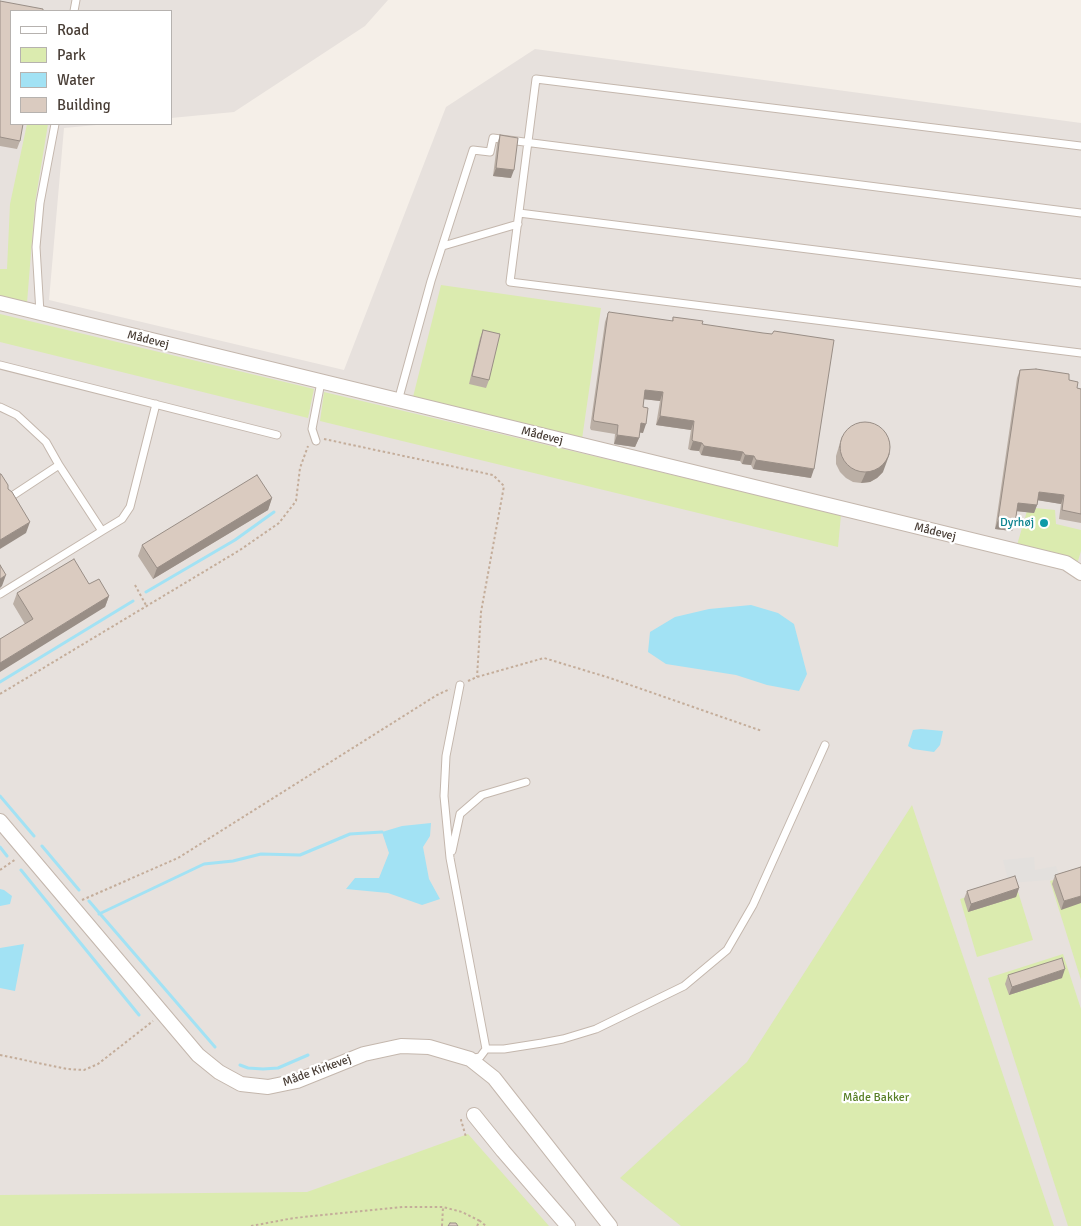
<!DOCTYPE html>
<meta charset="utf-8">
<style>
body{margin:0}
#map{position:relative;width:1081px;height:1226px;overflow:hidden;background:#f5efe8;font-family:Signika,sans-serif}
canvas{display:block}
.legend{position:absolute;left:10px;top:10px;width:162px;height:115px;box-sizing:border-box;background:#fff;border:1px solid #b6b2af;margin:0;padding:6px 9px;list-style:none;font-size:15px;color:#493e36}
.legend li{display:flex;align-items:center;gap:10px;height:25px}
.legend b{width:25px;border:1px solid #b6b2af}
</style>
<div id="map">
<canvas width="1081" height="1226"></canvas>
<ul class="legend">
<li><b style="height:6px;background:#fff"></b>Road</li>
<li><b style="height:14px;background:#dbebaf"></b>Park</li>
<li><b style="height:14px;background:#a2e2f4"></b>Water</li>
<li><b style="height:14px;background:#dacbc0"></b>Building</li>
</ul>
</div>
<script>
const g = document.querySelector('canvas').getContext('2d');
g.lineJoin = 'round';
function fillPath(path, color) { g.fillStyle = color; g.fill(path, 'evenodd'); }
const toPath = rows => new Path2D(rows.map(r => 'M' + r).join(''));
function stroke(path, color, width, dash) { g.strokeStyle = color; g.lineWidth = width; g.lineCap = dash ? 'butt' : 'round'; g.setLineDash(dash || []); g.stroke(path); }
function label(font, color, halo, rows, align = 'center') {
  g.font = font + ' Signika,sans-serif'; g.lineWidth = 4.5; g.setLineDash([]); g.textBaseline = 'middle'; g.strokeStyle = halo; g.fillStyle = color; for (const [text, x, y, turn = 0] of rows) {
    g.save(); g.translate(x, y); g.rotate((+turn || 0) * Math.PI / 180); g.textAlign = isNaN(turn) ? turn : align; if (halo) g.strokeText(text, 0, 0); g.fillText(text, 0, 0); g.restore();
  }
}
fillPath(toPath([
 [0,0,388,0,365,26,234,112,171,118,171,11,11,11,11,124,107,124,64,128,49,300,344,370,446,107,535,49,1081,123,1081,1226,0,1226]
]), '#e7e1dd');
fillPath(toPath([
 [27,124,48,124,35,203,27,303,0,296,0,269,7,269,10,204],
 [441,285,601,308,582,439,413,397],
 [0,314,314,389,308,418,0,342],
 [324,392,841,515,838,547,320,421],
 [1035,508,1055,510,1056,524,1081,530,1081,551,1078,561,1017,545,1027,511],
 [912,805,1054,1226,681,1226,620,1178,747,1062],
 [1081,871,1081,980,1050,881],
 [1015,882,1033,940,977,957,960,899],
 [1063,954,1081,1009,1081,1226,1068,1226,988,978],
 [468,1134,549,1226,0,1226,0,1195,307,1192]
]), '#dbebaf');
fillPath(toPath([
 [1034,857,1035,870,1056,866,1059,876,1049,880,1009,883,1003,860]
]), '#e3e0dd');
fillPath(toPath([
 [751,605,778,613,794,624,807,674,799,691,767,685,736,675,666,664,648,652,650,632,675,617,709,609],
 [921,729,943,731,940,745,934,752,913,749,908,746,913,730],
 [431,823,430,836,423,847,429,879,440,899,422,905,388,893,346,889,355,878,379,878,389,853,382,832,402,826],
 [0,889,4,890,12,896,10,904,0,906],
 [24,944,15,991,0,988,0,948]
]), '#a2e2f4');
stroke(toPath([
 [146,592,235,540,274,512],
 [0,682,133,601],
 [0,796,34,836],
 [42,846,79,890],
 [0,847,7,856],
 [21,870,139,1015],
 [89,901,215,1047],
 [99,914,204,864,233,861,261,854,300,855,350,834,382,832],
 [240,1065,248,1068,263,1069,278,1068,308,1055]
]), '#a2e2f4', 3);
const service = toPath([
 [74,11,76,0],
 [1081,146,536,79,510,282,1081,353],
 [519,213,1081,283],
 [443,246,518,224],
 [40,313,36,247,40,203,55,124],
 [0,365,277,435],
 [398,401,431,281,473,150,490,152,493,138,1081,213],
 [0,407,17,415,46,442,59,465],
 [316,441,312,429,321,382],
 [102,531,122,519,130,507,156,404],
 [0,594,102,531,59,465,9,498],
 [460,685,446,756,444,796,450,858,486,1049,504,1049,542,1043,563,1039,596,1029,684,986,727,950,753,905,825,745],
 [452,851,460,814,482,795,526,782],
 [470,1059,480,1057,486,1049]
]);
const minor = toPath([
 [0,303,1066,563,1081,573],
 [0,821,198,1055,219,1072,241,1084,268,1087,297,1081,364,1054,401,1046,429,1047,470,1059,494,1078,610,1226],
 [474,1115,503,1151,568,1226]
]);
stroke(service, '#c4b7ad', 9);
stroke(minor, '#c4b7ad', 16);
stroke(toPath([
 [324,439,493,475,504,486,481,612,477,677],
 [135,585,147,607],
 [468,681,477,677,544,658,610,678,762,731],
 [0,694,240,550,279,523,296,501,300,468,308,446],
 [0,870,16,859],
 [82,900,178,858,437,695,450,689],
 [0,1055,67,1069,84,1070,98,1064,153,1021],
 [462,1120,461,1120,466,1137],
 [251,1226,294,1218,403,1207,443,1207,462,1212,480,1221],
 [442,1226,443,1207],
 [477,1226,480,1221,486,1226]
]), '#c4ad9a', 2, [2.5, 2.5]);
stroke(service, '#fff', 7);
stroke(minor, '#fff', 14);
fillPath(toPath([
 [0,1,20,141,17,149,0,146],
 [500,135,511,178,493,176,497,144],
 [608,313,672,321,673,317,702,324,811,478,753,469,751,465,742,464,740,461,701,455,699,451,690,450,688,449,691,430,656,425,660,401,644,399,643,407,643,433,639,432,639,438,635,447,614,444,615,434,591,430,590,428,605,322],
 [483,330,489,380,486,388,469,384,480,338],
 [1020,370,1069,380,1077,388,1081,389,1081,523,1059,519,1061,504,1038,500,1037,505,1034,513,1017,511,1015,523,1012,531,995,529,1017,378],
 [842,436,883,472,877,478,870,482,861,483,853,482,846,478,840,472,836,464,836,456],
 [272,498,268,510,153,579,138,556,142,545],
 [89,584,109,596,105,607,25,624,13,604,17,593],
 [1081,867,1061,910,1052,884,1055,875],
 [1019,888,1016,897,968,912,964,899,967,891],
 [1008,975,1062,978,1009,995,1005,984]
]), '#bbafa5');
fillPath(toPath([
 [496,168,514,170,511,178,493,176],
 [645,390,663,392,660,401,642,399],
 [660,416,694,421,691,430,656,425],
 [641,423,646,424,643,433,637,432],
 [617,435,639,438,635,447,614,444],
 [693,441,702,443,699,451,690,450],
 [704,446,743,452,740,461,701,455],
 [890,453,883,472,877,478,870,482,861,483,866,472],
 [745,455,754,456,751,465,742,464],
 [756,460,814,469,811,478,753,469],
 [1039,492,1064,495,1061,504,1036,500],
 [272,498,268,510,153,579,157,568],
 [1018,503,1037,505,1034,513,1015,511],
 [998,520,1015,523,1012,531,995,529],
 [30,522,26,533,0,549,0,540],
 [6,575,2,586,0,588,0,579],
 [109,596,105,607,0,672,0,663],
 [1019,888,1016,897,968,912,971,904],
 [1081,896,1081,903,1061,910,1064,901],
 [1065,969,1062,978,1009,995,1012,987]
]), '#998e86');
const building = toPath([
 [0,1,43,9,43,11,11,11,11,124,23,124,20,141,0,137,0,1],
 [500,135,518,138,514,170,496,168,500,135],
 [609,312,673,321,673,317,703,321,702,324,763,333,772,334,774,331,834,340,814,469,756,460,754,456,745,455,743,452,704,446,702,443,693,441,692,440,694,421,660,416,663,392,645,390,643,407,648,408,646,424,641,423,639,438,617,435,618,425,594,421,593,419,608,313,609,312],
 [483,330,500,334,489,380,472,376,483,330],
 [1036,369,1069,374,1069,380,1078,382,1077,388,1081,389,1081,514,1062,510,1064,495,1039,492,1037,505,1018,503,1015,523,998,520,1020,370,1036,369],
 '840 447a25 25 0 1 1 50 0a25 25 0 1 1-50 0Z',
 [0,474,1,474,8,485,8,489,12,492,30,522,0,540,0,474],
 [257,475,272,498,157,568,142,545,257,475],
 [74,559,89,584,99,579,109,596,0,663,0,639,33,619,17,593,74,559],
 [0,565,6,575,0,579,0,565],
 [1081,867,1081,896,1064,901,1055,875,1081,867],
 [1015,876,1019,888,971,904,967,891,1015,876],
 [1062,958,1065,969,1012,987,1008,975,1062,958],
 [450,1223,456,1223,458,1226,448,1226,450,1223]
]);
fillPath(building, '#dacbc0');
stroke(building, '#998e86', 1);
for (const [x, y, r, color] of [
 [1044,523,5,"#0f9aa8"]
]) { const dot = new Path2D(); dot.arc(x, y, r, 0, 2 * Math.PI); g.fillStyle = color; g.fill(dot); stroke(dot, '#fff', 2); }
label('12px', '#493e36', '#fff', [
 ["Mådevej",148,340,14],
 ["Mådevej",542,436,14],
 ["Mådevej",935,532,14],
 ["Måde Kirkevej",317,1071,-20]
]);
label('12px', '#0d838f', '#fff', [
 ["Dyrhøj",1034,523]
], 'right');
label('12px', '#587f26', '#fff', [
 ["Måde Bakker",876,1098]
]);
</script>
